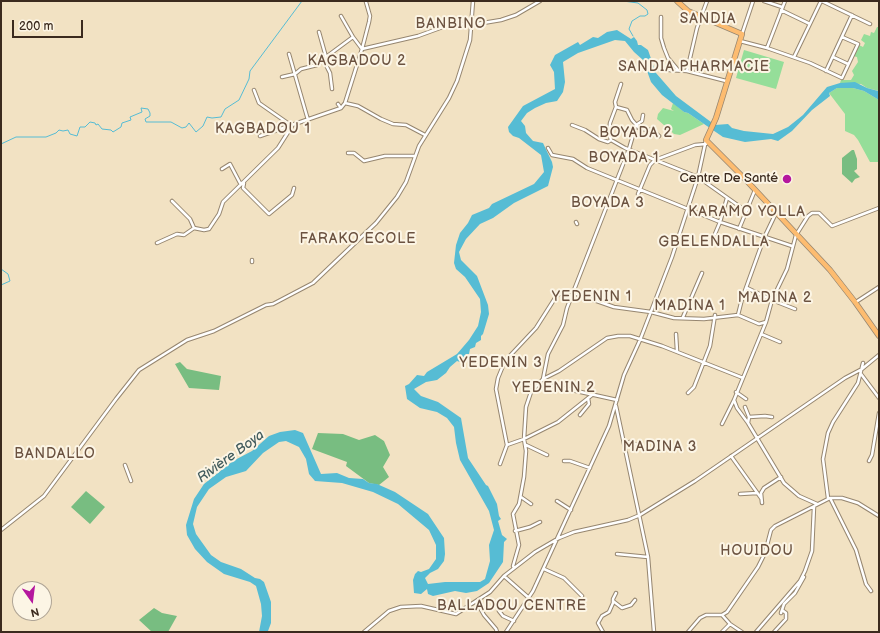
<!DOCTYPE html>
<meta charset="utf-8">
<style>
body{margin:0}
#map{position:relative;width:880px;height:633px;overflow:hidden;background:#f2e2c3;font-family:"Balsamiq Sans",sans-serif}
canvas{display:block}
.frame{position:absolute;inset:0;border:2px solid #3b2a1e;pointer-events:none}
.north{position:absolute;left:12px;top:581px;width:40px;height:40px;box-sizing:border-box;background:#fcf5e5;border:1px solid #afa495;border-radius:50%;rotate:166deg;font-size:11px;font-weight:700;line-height:16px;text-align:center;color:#3b2a1e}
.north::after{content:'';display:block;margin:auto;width:14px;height:18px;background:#b5179e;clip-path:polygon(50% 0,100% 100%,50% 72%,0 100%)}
.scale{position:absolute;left:12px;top:20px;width:71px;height:18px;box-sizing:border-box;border:2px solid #3b2a1e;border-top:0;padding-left:5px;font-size:12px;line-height:14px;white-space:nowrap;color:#3b2a1e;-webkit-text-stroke:3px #fcf5e5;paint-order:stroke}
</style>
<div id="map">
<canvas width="880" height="633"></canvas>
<div class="frame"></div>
<div class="north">N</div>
<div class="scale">200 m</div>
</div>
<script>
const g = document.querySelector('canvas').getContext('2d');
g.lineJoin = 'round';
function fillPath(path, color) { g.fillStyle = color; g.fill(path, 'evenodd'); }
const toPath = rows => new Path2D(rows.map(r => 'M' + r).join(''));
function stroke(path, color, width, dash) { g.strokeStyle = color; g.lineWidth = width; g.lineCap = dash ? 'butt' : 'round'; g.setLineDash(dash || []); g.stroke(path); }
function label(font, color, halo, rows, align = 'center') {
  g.font = font + ' "Balsamiq Sans",sans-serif'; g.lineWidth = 4; g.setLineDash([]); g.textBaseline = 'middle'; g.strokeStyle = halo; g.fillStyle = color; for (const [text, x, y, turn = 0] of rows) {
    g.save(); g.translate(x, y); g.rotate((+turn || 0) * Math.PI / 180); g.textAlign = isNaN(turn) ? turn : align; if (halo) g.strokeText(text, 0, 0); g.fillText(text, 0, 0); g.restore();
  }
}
fillPath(toPath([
 [877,27,879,27,879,91,867,88,861,84,840,83,841,80,851,80,854,75,852,71,858,62,857,57,853,56,859,45,863,47,865,43,861,40,864,34,870,36,871,32,874,33],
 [744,50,784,62,776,89,736,78],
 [837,88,853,88,864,91,879,100,879,162,870,162,858,140,854,135,845,131,845,114,829,93],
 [673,103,684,112,688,113,704,124,680,135,674,134,657,119,658,114,663,108,674,111,671,109]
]), '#95de99');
fillPath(toPath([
 [852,150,854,150,857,159,857,169,854,171,860,177,855,179,852,183,842,174,842,158],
 [180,362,187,369,221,376,219,390,189,388,175,364],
 [318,433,343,434,359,440,375,435,384,441,390,455,383,467,389,477,379,485,369,483,346,466,347,462,312,449],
 [86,491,105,507,90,524,71,507],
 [154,608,162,613,177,616,168,632,152,632,139,620]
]), '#78bd81');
fillPath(toPath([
 [617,30,631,39,634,37,637,41,638,45,641,45,648,50,656,73,676,96,715,125,728,124,732,128,744,131,773,134,788,127,803,115,827,87,840,83,855,82,867,88,878,91,879,100,864,91,853,88,837,88,829,93,830,96,812,110,792,131,778,141,771,139,745,142,723,137,688,113,684,112,662,95,651,82,643,60,634,52,625,41,615,40,578,53,563,62,565,82,563,92,557,101,546,103,535,108,527,113,521,121,525,126,526,133,533,141,543,143,552,162,553,167,548,186,514,203,493,218,480,224,466,239,459,252,461,260,477,276,488,305,489,314,483,334,481,336,481,340,476,343,475,347,470,349,469,354,466,354,462,360,460,362,457,361,450,367,446,373,437,380,426,382,414,389,421,396,438,402,461,418,468,458,486,485,488,486,497,504,499,516,501,519,498,521,502,535,507,539,504,542,503,562,489,583,477,591,466,593,455,591,433,596,428,594,427,589,421,594,414,593,413,580,415,574,418,571,421,572,429,569,436,559,436,545,429,530,398,504,373,492,342,483,315,481,309,474,306,459,299,447,286,441,279,442,263,453,246,471,226,477,209,489,197,507,193,524,196,534,211,555,221,562,241,569,255,578,260,579,264,582,271,602,271,623,268,631,259,632,262,616,261,604,256,586,250,582,224,574,207,562,195,549,187,535,186,525,194,499,204,484,233,461,252,451,269,436,280,432,295,430,303,433,321,474,337,473,349,478,363,479,369,483,377,484,395,492,428,514,444,538,445,554,444,561,438,569,430,573,425,578,428,584,445,582,480,582,485,579,490,561,489,545,494,530,489,511,460,460,456,443,454,427,447,418,437,412,420,408,407,399,405,386,409,384,417,375,424,376,427,372,457,354,469,340,478,326,481,312,480,299,465,277,456,269,454,263,456,245,460,233,468,223,472,215,489,208,492,204,534,184,544,172,541,155,519,138,513,136,509,132,508,127,523,106,555,89,554,72,550,65,555,55,578,42,580,45,593,37,598,38,607,32]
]), '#56bcd4');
stroke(toPath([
 [623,1,638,3,647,10,648,14,645,16,640,16,632,21,629,29,633,36],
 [1,144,16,137,46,137,56,133,59,130,63,131,68,130,70,134,77,136,80,127,85,127,90,122,95,123,96,125,98,124,102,129,111,130,113,132,121,127,122,123,131,120,130,117,142,112,141,108,148,109,150,113,150,116,145,119,146,122,171,122,182,128,186,127,189,123,196,132,203,126,207,117,212,118,221,117,225,109,239,100,249,79,250,71,302,1],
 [1,269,8,274,10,281,1,285]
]), '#56bcd4', 1);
stroke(toPath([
 [738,134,760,137]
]), '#56bcd4', 4.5);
const street = toPath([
 [764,1,782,7],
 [822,1,870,24],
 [366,2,370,16,369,22,362,49,418,36,451,24,477,24,501,20,516,15,540,1],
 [781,10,810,24],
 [341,16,353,37],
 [661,17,661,38,664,48,668,58,678,70],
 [742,34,753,1],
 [740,41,767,48,810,63,842,78,858,44,842,37],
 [767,48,785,1],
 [289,54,308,120],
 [794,57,821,1],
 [833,57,848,64],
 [326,58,326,65,330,73,332,89],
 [669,70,687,71,726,81],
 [687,71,697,28,707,1],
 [826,71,852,15],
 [282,77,295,74,301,69,317,65,326,57],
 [621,84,615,102,616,107,627,110,632,120,640,129,652,130,659,136],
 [345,103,358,106,381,119,393,124,406,125,425,135],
 [338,104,341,108],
 [572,125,585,130,599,139,608,142,611,140,625,148,698,177,746,211],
 [260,136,341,108,345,103,362,49,353,37,326,57,319,32],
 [611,140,609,133,610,123,616,107],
 [548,148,552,155,573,159,587,168,720,222,792,246],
 [348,153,354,153,364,161,385,156,415,156],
 [222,169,230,164,240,183,244,183,243,188,269,214,292,195,294,188],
 [638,194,650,165,655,160,695,145,706,144],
 [172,201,190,219,194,228,204,230,209,229,219,214,223,202,278,148,292,126,259,103,254,90],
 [576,222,577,224],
 [739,229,755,190],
 [712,241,720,222,727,198],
 [157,243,177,234,184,235,194,228],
 [252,262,252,260],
 [747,288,772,300,787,269,796,235,808,216,812,213,819,213,832,226,879,208],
 [856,302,879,287],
 [738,315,759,324,766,322,772,300,795,309],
 [683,317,702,273],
 [676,334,677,351],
 [761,334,780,342],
 [861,374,879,398],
 [736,392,746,399],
 [688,393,694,387,710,346,715,315],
 [592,395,558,422,524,439,507,445,496,389,498,378,505,361,536,328,557,295,568,291,614,307,651,312,674,318,704,319,738,315,742,299,764,238,776,213],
 [617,400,549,385,543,379,548,354,563,325,567,308,629,149,636,125,642,121,643,115],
 [734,400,737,408,748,423,784,483,799,496,817,504],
 [616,406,648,557,654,632],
 [745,407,749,417],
 [580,415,589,404,588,398],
 [748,423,749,417,765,416,772,417],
 [722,424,734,400,766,322],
 [625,443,630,442,640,446],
 [526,445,547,455],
 [731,456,761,498],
 [564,461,570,461,590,468],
 [869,461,872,455,879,413],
 [500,464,507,445],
 [125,465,131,481],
 [740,494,757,493],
 [521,497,531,504],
 [828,498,823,459,828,433,833,422,858,383,863,363],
 [830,498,856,550,866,584,871,591],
 [557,501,571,510],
 [762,503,761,493,764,488,781,477],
 [1,530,44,496,116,399,139,370,187,340,214,331,266,305,273,304,313,283,376,223,397,197,406,182,419,146,449,98,457,81,470,40,473,1],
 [515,531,530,527,540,522],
 [617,554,648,557],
 [514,568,513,566,519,545,513,514,519,504,524,477,526,451,524,439,526,407,531,392,543,379,559,371,607,338,618,336,630,336,662,346,743,378],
 [544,569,564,578,582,596],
 [504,576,529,598],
 [476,601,484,615,496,629,497,632],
 [613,601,622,608,631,605,635,600],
 [499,611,503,616,514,621],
 [781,613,784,604,795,593,804,577],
 [722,615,730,624,742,632],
 [364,632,389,611,401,607,421,606,456,614,490,592,504,576,535,552,559,538,574,532,628,520,640,515,695,481,845,378,862,369,879,355],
 [506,632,533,591,609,426,624,375,640,340,672,257,698,177,706,140],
 [603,632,598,623,602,616,609,612,613,603,613,599,616,593],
 [688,632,700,618,706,615,722,615,727,612,758,567,765,553,771,530,775,526,830,498,842,498,858,503,879,516],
 [722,632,730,624],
 [756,632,800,581,805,571,812,551,814,507],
 [774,632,786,619,786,613,782,610]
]);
const highway = toPath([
 [677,1,688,11,742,34,716,118,706,140,745,179,830,270,855,302,879,336]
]);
stroke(street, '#968670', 4.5);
stroke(highway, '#968670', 6);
stroke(street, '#fff', 2.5);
stroke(highway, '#fdbc70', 4.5);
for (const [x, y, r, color] of [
 [787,179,5,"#b5179e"]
]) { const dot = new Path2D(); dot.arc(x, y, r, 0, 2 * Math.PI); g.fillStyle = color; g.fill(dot); stroke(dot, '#fcf5e5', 1.5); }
label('13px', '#3b2a1e', '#fcf5e5', [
 ["Centre De Santé",778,179]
], 'right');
g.letterSpacing = '1px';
label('14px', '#6b5240', '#fcf5e5', [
 ["SANDIA",708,19],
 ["BANBINO",451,24],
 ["KAGBADOU 2",357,61],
 ["SANDIA PHARMACIE",694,67],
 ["KAGBADOU 1",263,129],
 ["BOYADA 2",636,133],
 ["BOYADA 1",624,158],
 ["BOYADA 3",608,203],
 ["KARAMO YOLLA",747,212],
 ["FARAKO ECOLE",358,239],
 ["GBELENDALLA",714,242],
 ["YEDENIN 1",592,297],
 ["MADINA 2",775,298],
 ["MADINA 1",690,306],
 ["YEDENIN 3",501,363],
 ["YEDENIN 2",554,388],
 ["MADINA 3",660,447],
 ["BANDALLO",55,454],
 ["HOUIDOU",757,551],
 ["BALLADOU CENTRE",512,606]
]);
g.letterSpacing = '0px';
label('italic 14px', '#445d5e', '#fcf5e5', [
 ["Rivière Boya",231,457,-36]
]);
</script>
